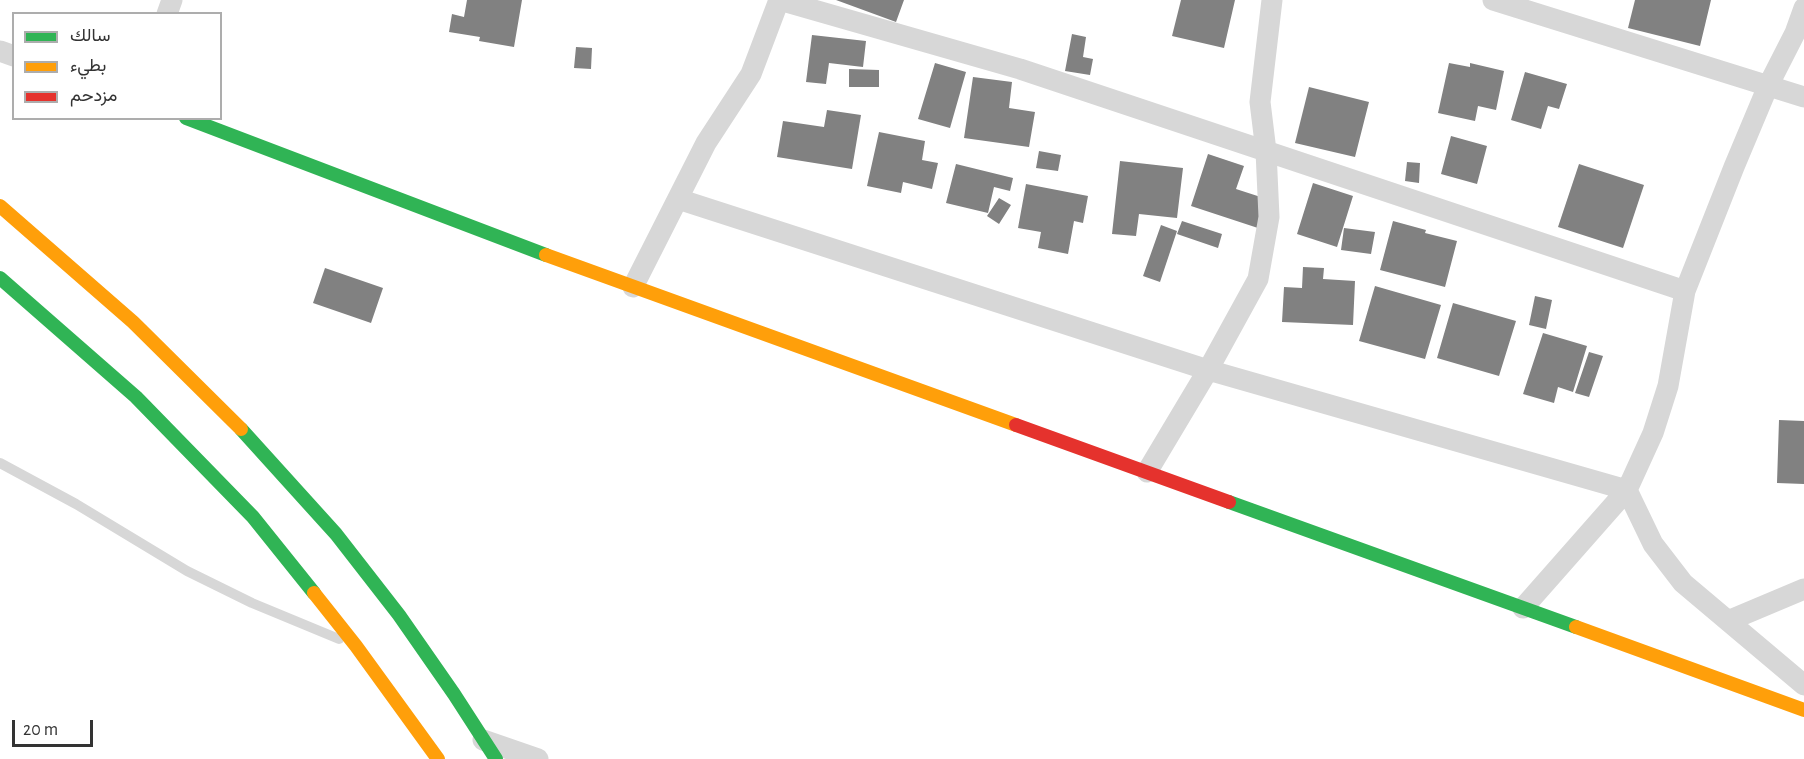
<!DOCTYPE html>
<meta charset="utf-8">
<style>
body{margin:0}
#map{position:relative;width:1804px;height:759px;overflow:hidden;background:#fff;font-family:"Alegreya Sans",Vazirmatn,sans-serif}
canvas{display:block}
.legend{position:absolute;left:12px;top:12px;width:210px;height:108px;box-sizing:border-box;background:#fff;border:2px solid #adadad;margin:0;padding:8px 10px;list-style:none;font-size:18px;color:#333}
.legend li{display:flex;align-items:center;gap:12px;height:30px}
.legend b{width:30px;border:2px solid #adadad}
.scale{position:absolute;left:12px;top:720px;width:81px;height:27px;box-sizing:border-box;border:3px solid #333;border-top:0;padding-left:8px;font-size:18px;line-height:21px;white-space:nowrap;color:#333;-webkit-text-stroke:4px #fff;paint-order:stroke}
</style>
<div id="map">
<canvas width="1804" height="759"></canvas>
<ul class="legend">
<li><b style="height:8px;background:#30b455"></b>سالك</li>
<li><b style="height:8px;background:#ff9f0a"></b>بطيء</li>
<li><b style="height:8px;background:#e5322d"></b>مزدحم</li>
</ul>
<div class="scale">20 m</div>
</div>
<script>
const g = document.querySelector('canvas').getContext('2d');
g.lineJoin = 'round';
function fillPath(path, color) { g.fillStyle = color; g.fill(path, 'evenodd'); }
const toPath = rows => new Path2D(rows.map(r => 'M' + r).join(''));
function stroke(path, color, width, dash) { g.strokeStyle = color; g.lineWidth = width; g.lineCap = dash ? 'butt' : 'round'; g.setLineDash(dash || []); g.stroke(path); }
fillPath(toPath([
 [467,0,522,0,514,47,479,41,480,37,449,32,452,14,464,17],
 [836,0,904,0,896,22],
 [1181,0,1235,0,1224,48,1172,36],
 [1635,0,1711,0,1700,46,1628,28],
 [1072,34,1086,37,1083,57,1093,59,1090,75,1065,71],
 [812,35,866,41,863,67,829,63,826,84,806,82],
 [576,47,592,48,591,69,574,68],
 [935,63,966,72,950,128,918,119],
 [1449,63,1470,67,1470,63,1504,71,1496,110,1478,106,1475,121,1438,113],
 [849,69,879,70,879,87,849,87],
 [1525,72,1567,84,1559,109,1548,106,1541,129,1511,120],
 [973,77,1012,82,1009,108,1035,112,1029,147,964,138],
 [1309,87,1369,102,1355,157,1295,143],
 [827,110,861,115,852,169,777,157,783,121,824,127],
 [879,132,925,141,922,160,938,163,932,189,903,182,901,193,867,186],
 [1451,136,1487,146,1477,184,1441,174],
 [1039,151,1061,155,1058,171,1036,168],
 [1208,154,1244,166,1236,189,1273,201,1264,230,1191,206],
 [1120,161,1183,168,1177,218,1139,214,1136,236,1112,234],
 [1407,162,1420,163,1419,183,1405,181],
 [956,164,1013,178,1010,191,994,187,988,213,946,203],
 [1579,164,1644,185,1623,248,1558,227],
 [1313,183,1353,196,1337,247,1297,234],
 [1026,184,1088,196,1083,223,1074,221,1068,254,1038,248,1041,232,1018,228],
 [999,198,1011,205,999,224,987,216],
 [1182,221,1222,234,1218,248,1177,234],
 [1393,221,1426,230,1425,233,1457,241,1445,287,1380,270],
 [1161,225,1177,231,1160,282,1143,276],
 [1344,228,1375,232,1371,254,1341,250],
 [1303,267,1324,268,1323,279,1355,281,1353,325,1282,322,1284,287,1302,288],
 [325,268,383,288,371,323,313,303],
 [1375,286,1441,305,1425,359,1359,341],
 [1535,296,1552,300,1546,329,1529,325],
 [1453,303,1516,321,1499,376,1437,358],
 [1543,333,1587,346,1573,392,1558,387,1554,403,1523,394],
 [1589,352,1603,356,1589,397,1575,393],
 [1779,420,1804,421,1804,484,1777,483]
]), '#818181');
stroke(toPath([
 [0,463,76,504,187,571,252,603,339,639]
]), '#d7d7d7', 10);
stroke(toPath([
 [779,0,1020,69,1685,291],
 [1493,0,1804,97],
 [167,14,172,0],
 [0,51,14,56],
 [678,199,1208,370,1627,490,1653,544,1683,583,1804,685],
 [633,287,706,143,751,74,779,0],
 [1147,472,1208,370,1258,279,1269,217,1266,151,1260,102,1272,0],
 [1523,608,1627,490,1653,433,1668,386,1685,291,1734,167,1768,86,1795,33,1804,8],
 [1728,621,1804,589],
 [483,740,538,759]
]), '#d7d7d7', 21);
stroke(toPath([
 [186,118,546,255],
 [0,278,136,397,253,517,314,593],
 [241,429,336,534,399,615,454,694,496,759],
 [1229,502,1576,627]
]), '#30b455', 14);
stroke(toPath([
 [0,206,133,322,241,429],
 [546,255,1016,425],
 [314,593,356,646,438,759],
 [1576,627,1804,710]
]), '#ff9f0a', 14);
stroke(toPath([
 [1016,425,1229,502]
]), '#e5322d', 14);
</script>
